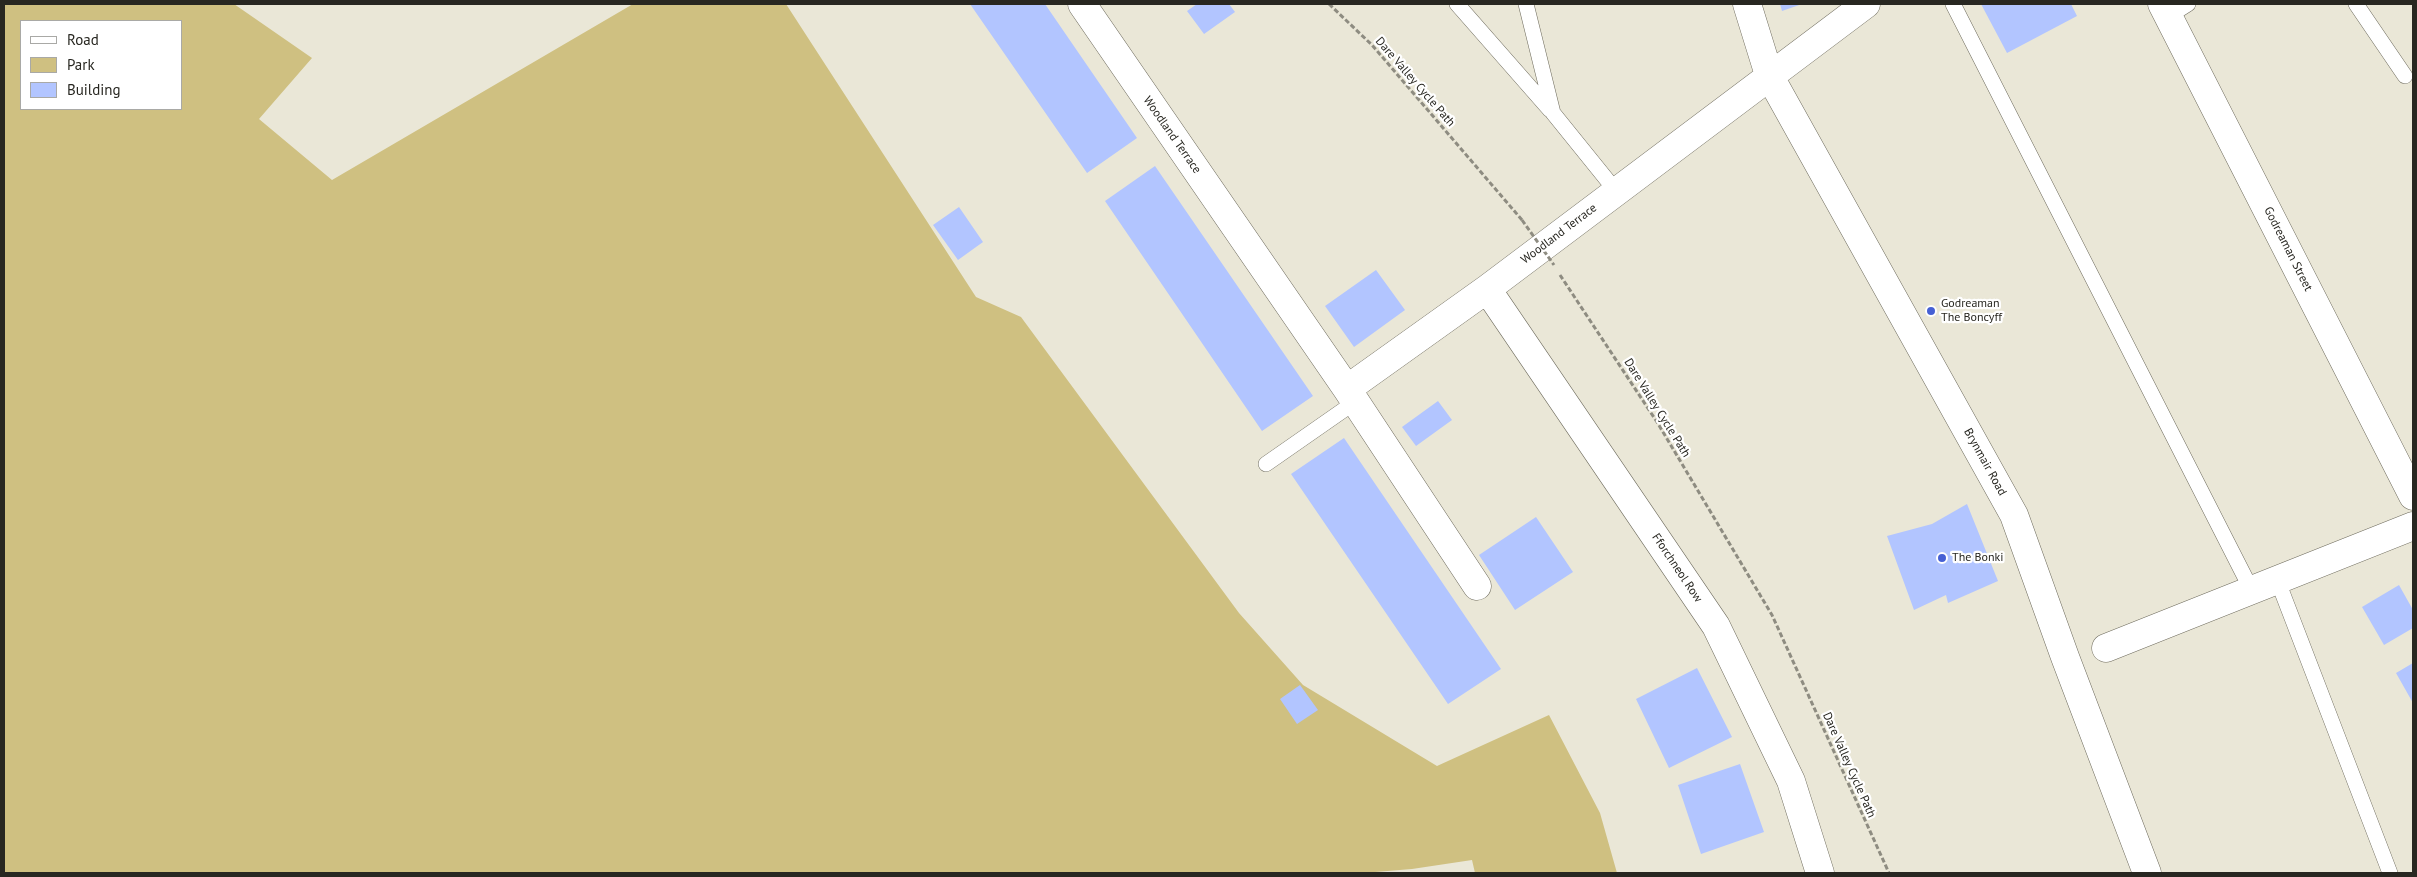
<!DOCTYPE html>
<style>
body{margin:0}
#map{position:relative;width:2417px;height:877px;overflow:hidden;background:#eae7d7;font-family:"PT Sans",sans-serif}
canvas{display:block}
.frame{position:absolute;inset:0;border:5px solid #282721;pointer-events:none}
.legend{position:absolute;left:20px;top:20px;width:162px;height:90px;box-sizing:border-box;background:#fff;border:1px solid #a9a9a6;margin:0;padding:6px 9px;list-style:none;font-size:15px;color:#282721}
.legend li{display:flex;align-items:center;gap:10px;height:25px}
.legend b{width:25px;border:1px solid #a9a9a6}
</style>
<div id="map">
<canvas width="2417" height="877"></canvas>
<div class="frame"></div>
<ul class="legend">
<li><b style="height:6px;background:#fff"></b>Road</li>
<li><b style="height:14px;background:#cfc081"></b>Park</li>
<li><b style="height:14px;background:#b2c5ff"></b>Building</li>
</ul>
</div>
<script>
const g = document.querySelector('canvas').getContext('2d');
g.lineJoin = 'round';
function fillPath(path, color) { g.fillStyle = color; g.fill(path, 'evenodd'); }
const toPath = rows => new Path2D(rows.map(r => 'M' + r).join(''));
function stroke(path, color, width, dash) { g.strokeStyle = color; g.lineWidth = width; g.lineCap = dash ? 'butt' : 'round'; g.setLineDash(dash || []); g.stroke(path); }
function label(font, color, halo, rows, align = 'center') {
  g.font = font + ' "PT Sans",sans-serif'; g.lineWidth = 4.5; g.setLineDash([]); g.textBaseline = 'middle'; g.strokeStyle = halo; g.fillStyle = color; for (const [text, x, y, turn = 0] of rows) {
    g.save(); g.translate(x, y); g.rotate((+turn || 0) * Math.PI / 180); g.textAlign = isNaN(turn) ? turn : align; if (halo) g.strokeText(text, 0, 0); g.fillText(text, 0, 0); g.restore();
  }
}
fillPath(toPath([
 [4,4,234,4,312,58,259,119,332,180,633,4,786,4,976,297,1021,317,1239,613,1303,685,1437,766,1549,715,1600,813,1617,873,1475,873,1472,860,1412,869,1363,873,4,873],
 [21,21,181,21,181,109,21,109]
]), '#cfc081');
fillPath(toPath([
 [970,4,1045,4,1137,138,1087,173],
 [1197,4,1229,4,1235,12,1204,34,1187,11],
 [1780,4,1802,4,1782,11],
 [1981,4,2071,4,2077,16,2007,53],
 [1155,166,1313,396,1262,431,1105,201],
 [959,207,983,242,958,260,933,225],
 [1376,270,1405,310,1354,347,1325,306],
 [1438,401,1452,420,1416,446,1402,427],
 [1344,438,1501,669,1448,704,1291,474],
 [1967,504,1998,581,1948,603,1946,595,1914,610,1887,536,1932,524],
 [1536,517,1573,572,1515,610,1479,555],
 [2399,585,2413,610,2413,628,2384,645,2362,607],
 [2413,663,2413,703,2396,673],
 [1697,668,1732,737,1669,768,1636,699],
 [1300,685,1318,710,1297,724,1280,699],
 [1740,764,1764,832,1701,854,1678,785]
]), '#b2c5ff');
const lane = toPath([
 [1457,4,1550,110],
 [1526,4,1553,113,1616,191],
 [1953,4,2251,589],
 [2356,4,2405,76],
 [2169,16,2188,4],
 [1266,464,1355,402],
 [2277,579,2390,873]
]);
const street = toPath([
 [1082,4,1347,389,1477,586],
 [1747,4,1769,75,2014,515,2065,657,2147,873],
 [2162,4,2413,496],
 [1487,289,1716,626,1791,781,1820,873],
 [1347,389,1487,289,1866,4],
 [2106,648,2413,526]
]);
stroke(lane, '#6e6b5d', 16);
stroke(street, '#6e6b5d', 29);
stroke(toPath([
 [1329,4,1372,45,1522,220],
 [1560,275,1657,422,1772,615,1889,873]
]), '#8e8c81', 3, [5, 2.5]);
stroke(lane, '#fff', 15);
stroke(street, '#fff', 28);
stroke(toPath([
 [1522,220,1554,265]
]), '#8e8c81', 3, [5, 2.5]);
for (const [x, y, r, color] of [
 [1931,311,5,"#4660d4"],
 [1942,558,5,"#4660d4"]
]) { const dot = new Path2D(); dot.arc(x, y, r, 0, 2 * Math.PI); g.fillStyle = color; g.fill(dot); stroke(dot, '#fff', 2); }
label('12px', '#282721', '#fff', [
 ["Dare Valley Cycle Path",1415,82,49],
 ["Woodland Terrace",1172,135,55],
 ["Woodland Terrace",1559,234,-37],
 ["Godreaman Street",2288,249,63],
 ["Dare Valley Cycle Path",1657,408,58],
 ["Brynmair Road",1985,462,61],
 ["Fforchneol Row",1677,568,56],
 ["Dare Valley Cycle Path",1849,765,66]
]);
label('12px', '#282721', '#fff', [
 ["Godreaman",1941,304],
 ["The Boncyff",1941,318],
 ["The Bonki",1952,558]
], 'left');
</script>
